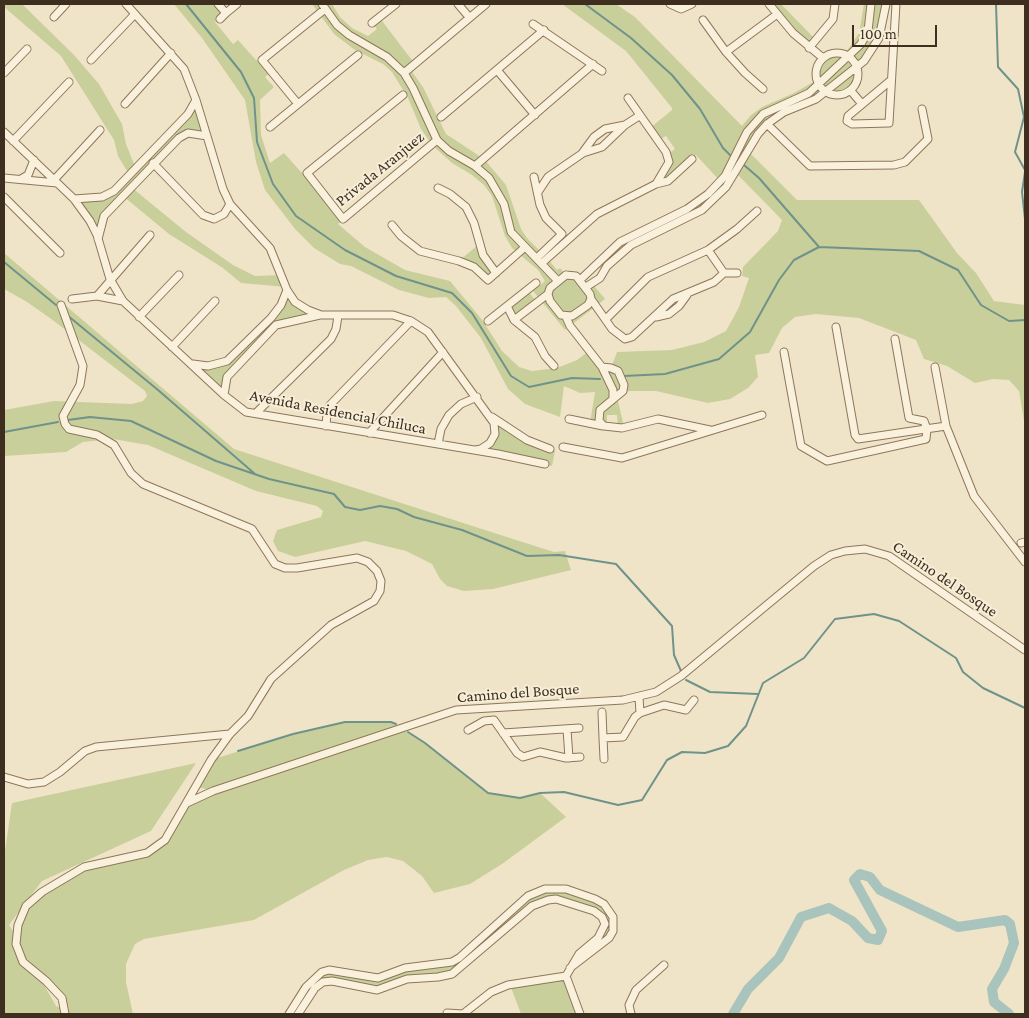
<!DOCTYPE html>
<style>
body{margin:0}
#map{position:relative;width:1029px;height:1018px;overflow:hidden;background:#f0e4c8;font-family:"Crimson Pro",serif}
canvas{display:block}
.frame{position:absolute;inset:0;border:5px solid #3d2e20;pointer-events:none}
.scale{position:absolute;left:852px;top:25px;width:85px;height:22px;box-sizing:border-box;border:2px solid #3d2e20;border-top:0;padding-left:6px;font-size:15px;line-height:18px;white-space:nowrap;color:#3d2e20;-webkit-text-stroke:4px #f7eed8;paint-order:stroke}
</style>
<div id="map">
<canvas width="1029" height="1018"></canvas>
<div class="frame"></div>
<div class="scale">100 m</div>
</div>
<script>
const g = document.querySelector('canvas').getContext('2d');
g.lineJoin = 'round';
function fillPath(path, color) { g.fillStyle = color; g.fill(path, 'evenodd'); }
const toPath = rows => new Path2D(rows.map(r => 'M' + r).join(''));
function stroke(path, color, width, dash) { g.strokeStyle = color; g.lineWidth = width; g.lineCap = dash ? 'butt' : 'round'; g.setLineDash(dash || []); g.stroke(path); }
function label(font, color, halo, rows, align = 'center') {
  g.font = font + ' "Crimson Pro",serif'; g.lineWidth = 4; g.setLineDash([]); g.textBaseline = 'middle'; g.strokeStyle = halo; g.fillStyle = color; for (const [text, x, y, turn = 0] of rows) {
    g.save(); g.translate(x, y); g.rotate((+turn || 0) * Math.PI / 180); g.textAlign = isNaN(turn) ? turn : align; if (halo) g.strokeText(text, 0, 0); g.fillText(text, 0, 0); g.restore();
  }
}
fillPath(toPath([
 [4,4,22,4,74,55,99,84,122,124,126,144,136,169,196,100,207,136,188,133,131,187,186,232,233,265,255,276,283,275,286,287,241,283,223,268,169,234,123,196,104,216,98,239,74,199,102,197,130,176,118,156,114,140,61,56,4,7],
 [174,4,218,4,226,13,215,22,233,44,238,40,256,60,262,60,271,72,265,77,274,87,260,100,261,135,270,163,284,153,301,172,307,173,343,219,338,224,365,247,405,270,450,281,483,321,502,351,519,367,532,371,557,368,577,360,589,351,602,367,611,368,617,352,672,350,704,342,726,331,739,307,749,278,742,276,743,267,778,231,782,220,736,173,713,200,640,240,603,271,598,265,612,248,687,209,720,181,696,155,680,171,658,183,663,174,668,154,675,149,666,136,659,140,650,128,672,110,672,108,626,51,562,4,616,4,635,17,742,126,751,115,762,107,794,93,817,80,817,67,823,58,831,54,845,54,859,33,864,4,886,4,879,38,858,66,859,77,855,87,846,94,836,95,826,92,774,118,748,151,797,200,919,200,957,253,976,273,994,301,1025,305,1025,427,1019,391,1009,380,993,379,975,383,947,366,924,359,916,340,859,318,816,314,795,317,782,328,769,353,755,355,758,377,748,388,730,399,708,403,656,391,623,391,617,397,624,427,618,428,617,415,607,415,607,427,590,423,595,392,580,393,564,386,560,417,525,404,508,389,481,338,456,306,446,297,429,298,399,290,351,266,340,264,314,248,295,229,265,190,256,162,245,100,202,38],
 [312,4,332,4,340,17,352,28,368,36,377,29,372,23,379,17,415,64,410,69,423,87,446,134,484,159,506,185,521,229,527,238,542,253,565,234,571,235,548,259,557,270,560,268,566,275,571,275,585,287,591,282,605,299,565,330,533,291,545,281,538,270,512,248,505,236,492,196,484,185,472,175,452,163,432,145,421,129,408,98,392,72,383,64,355,50,334,34],
 [771,4,781,4,816,40,809,48],
 [479,244,496,273,488,280,459,261],
 [4,253,234,449,513,539,554,552,565,551,571,570,493,589,464,591,447,586,440,579,432,564,406,551,365,541,295,557,278,551,273,541,277,530,321,517,323,511,317,506,256,491,148,445,113,439,83,442,66,452,4,456,4,410,54,401,132,404,143,401,147,396,145,391,54,321,27,302,4,289],
 [287,290,296,302,321,315,276,325,227,377,224,395,192,364,227,361,271,318],
 [527,290,536,301,514,320,507,306],
 [489,414,527,440,555,451,552,466,481,449,495,434],
 [345,722,391,722,425,743,488,793,520,798,540,793,566,817,502,864,470,884,434,893,422,876,403,861,387,857,368,860,344,870,254,920,144,939,135,944,126,964,126,982,133,1014,4,1014,4,857,12,803,196,763,151,831,42,881,9,925,17,938,26,906,84,867,156,848,186,804,212,790,195,787,211,760,293,734],
 [39,976,62,998,65,1010,56,1006],
 [535,892,575,892,609,910,613,931,586,956,602,932,602,917,567,901,540,902,458,970,416,977,385,987,323,982,298,1014,289,1014,322,972,368,978,406,968,452,961],
 [566,976,580,1014,521,1014,510,985]
]), '#c9cf9b');
stroke(toPath([
 [186,4,241,72,254,98,257,142,273,184,296,216,345,250,396,276,452,293,472,313,511,376,529,387,572,378,600,379],
 [585,4,631,38,672,75,700,109,723,148,731,156],
 [996,4,998,67,1018,89,1024,117,1015,152,1025,170],
 [744,165,759,178,819,247],
 [1025,172,1022,192,1025,219],
 [4,262,56,305],
 [67,315,158,390,255,474],
 [624,376,665,374,719,359,750,332,779,280,794,260,819,247,919,251,958,270,981,305,1009,321,1025,320],
 [68,420,90,417,131,421,216,461,269,479,334,494,345,507,360,510,380,506,397,509,414,517,462,530,527,556,559,555,616,564,672,626,674,655,681,671],
 [4,432,58,422],
 [686,680,710,692,758,694],
 [408,732,425,743,488,793,520,798,540,793,564,792,618,805,642,800,667,760,682,752,705,753,728,746,746,726,763,683,804,658,835,619,874,614,899,621,956,658,963,672,983,688,1025,708],
 [238,751,293,734,345,722,391,722,396,724]
]), '#6f938a', 2);
stroke(toPath([
 [733,1014,748,989,779,958,801,917,829,908,852,921,868,938,878,940,882,931,854,880,860,874,870,877,880,890,958,927,1005,920,1010,924,1014,943,1004,969,992,989,994,1002,1009,1014]
]), '#a9c4bc', 10);
const minor = toPath([
 [126,4,184,69,196,100,223,189,230,204,270,248,287,290,295,302,308,310,321,315,393,315,411,321,428,332,494,423,495,434,490,443,481,449,476,450],
 [218,4,226,13,220,19],
 [322,4,337,25,349,35,387,57,404,73,413,88,437,140,449,151,475,166,489,178,504,204,511,232,558,281],
 [458,4,469,17],
 [670,4,681,9,692,4],
 [769,4,793,33,823,58],
 [226,13,237,4],
 [54,17,66,4],
 [703,20,726,52,745,73,763,89],
 [372,23,396,4],
 [533,24,602,71],
 [809,48,833,19,835,4],
 [726,52,776,15],
 '816 74a21 21 0 1 1 42 0a21 21 0 1 1-42 0Z',
 [91,60,135,14],
 [497,70,535,115],
 [4,73,27,49],
 [404,73,486,4],
 [890,81,848,116,847,121,852,124,889,123,896,4],
 [851,91,862,104],
 [403,95,307,173,343,219,437,140],
 [125,104,171,53],
 [298,104,262,60,325,9],
 [441,117,544,30],
 [767,124,810,166,894,165,905,162,928,139,922,109],
 [270,127,358,55],
 [4,132,74,199,90,221,97,235,110,279,123,301,224,395,246,412,498,454,545,464],
 [13,141,69,82],
 [583,152,594,137,605,129,625,125],
 [153,163,203,215,214,219,224,214,230,204],
 [475,166,593,64],
 [534,177,540,205,546,218,562,234,537,258],
 [4,178,57,183],
 [21,179,28,175,34,160],
 [54,180,100,130],
 [656,184,668,181,692,159],
 [438,188,450,194,466,207,474,223,483,255,496,273],
 [538,192,548,177,583,153,602,147,625,125,639,116],
 [4,197,60,253],
 [74,199,102,197,114,191,188,114,196,100],
 [392,225,401,236,420,251,459,261,474,267,488,280,524,248],
 [98,239,104,216,179,138,188,133,207,136],
 [708,250,724,273],
 [542,263,597,214,656,184,669,162,666,152,628,98],
 [724,273,737,273],
 [566,275,576,276,590,294,591,299,588,305,572,316,561,315,550,301,548,294,550,288,566,275],
 [580,280,620,242,687,209,708,194,725,176,747,132,763,114,809,93,861,44,868,31,871,4],
 [586,287,600,278,607,266,631,245,702,210,726,187,758,134,767,124,784,112,816,99,864,61,879,38,886,4],
 [97,296,150,235],
 [72,299,97,296,123,301],
 [591,299,612,329,625,339,632,337,673,299,714,282,724,273],
 [61,305,83,366,80,385,63,416,65,424,69,429,97,435,114,445,131,473,143,484,252,529,275,564,285,568,297,568,357,558,368,562,377,571,381,581,380,591,374,601,331,625,271,679,248,716,230,734,211,760,165,840,147,853,84,867,42,892,26,906,18,925,16,944,23,962,46,981,62,998,65,1014],
 [507,306,514,320,535,337,545,356,554,366],
 [139,317,179,275],
 [566,317,570,326,602,367,613,390,613,399],
 [656,317,669,314,679,306,687,295],
 [606,319,648,277,708,250,737,229,757,211],
 [514,320,548,294],
 [488,321,536,283],
 [836,327,855,435,858,439,946,426],
 [172,347,215,301],
 [784,352,801,446,827,461,926,439,927,429,924,421,909,418,895,339],
 [193,364,208,366,227,361,271,318,281,305,287,290],
 [602,367,611,368,618,371,624,385,623,391,600,410,599,421,604,426,622,428,658,419,710,430],
 [935,367,946,426,974,496,1025,562],
 [224,395,227,377,276,325,320,315],
 [256,413,331,339,336,329,338,316],
 [492,417,527,440,550,449],
 [569,419,603,426],
 [326,426,327,413,330,405,411,321],
 [369,433,443,352],
 [438,444,441,429,449,415,461,404,477,397],
 [563,447,622,458,762,415],
 [1021,543,1025,542],
 [639,697,640,713,664,705,686,710,694,700],
 [602,712,603,738,623,737,635,717,640,713],
 [567,729,569,758],
 [468,730,484,721,494,720,517,753,523,757,540,752,566,758,580,757],
 [503,733,579,728],
 [603,738,604,759],
 [4,777,28,784,44,782,60,772,85,751,96,747,230,734],
 [187,803,213,791,456,710,623,700,656,692,681,676,814,566,831,555,845,551,865,549,889,556,1025,650],
 [566,976,580,1014],
 [447,1013,463,1014,491,992,508,985,566,976],
 [289,1014,306,987,322,972,329,970,378,978,405,968,452,962,459,958,528,896,545,889,566,889,595,899,604,904,613,917,613,931,609,938,570,968],
 [298,1014,315,988,323,982,332,981,377,990,407,979,438,977,452,974,532,906,548,900,556,899,594,911,602,917,605,924,598,938,579,954,566,976],
 [631,1014,629,1005,636,990,664,965]
]);
stroke(minor, '#8d765c', 9);
stroke(minor, '#faf1dc', 7);
label('16px', '#3d2e20', '#f7eed8', [
 ["Privada Aranjuez",380,169,-39],
 ["Avenida Residencial Chiluca",338,412,11],
 ["Camino del Bosque",945,579,34],
 ["Camino del Bosque",518,693,-4]
]);
</script>
